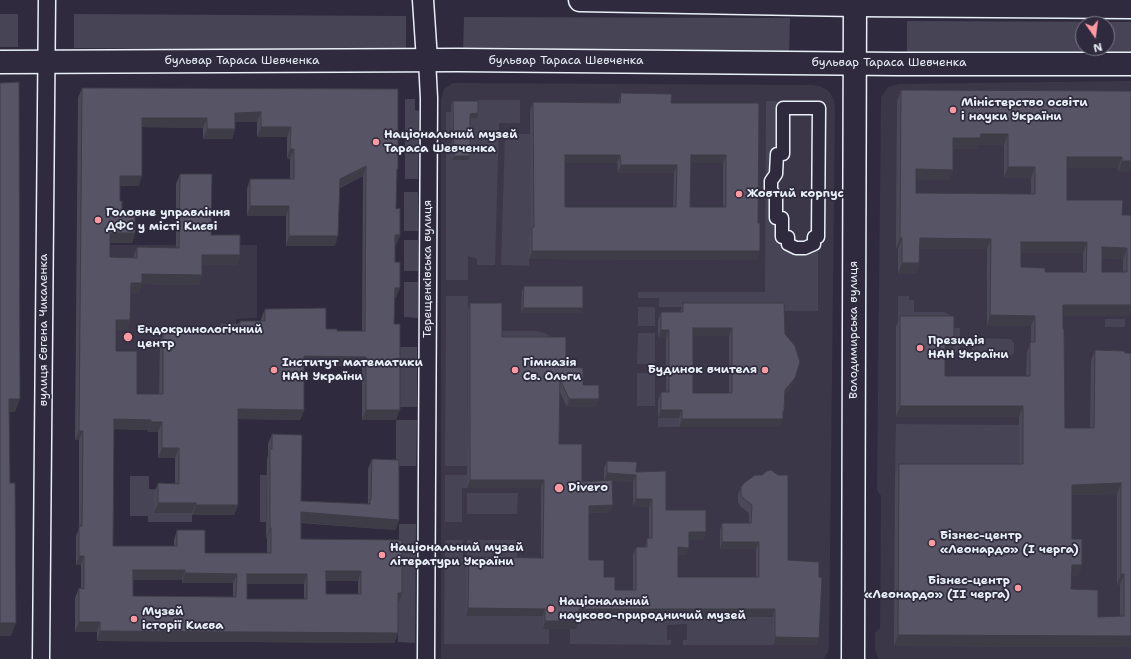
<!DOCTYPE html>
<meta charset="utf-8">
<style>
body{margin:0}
#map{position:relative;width:1131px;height:659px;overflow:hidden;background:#2f2a3d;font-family:"Shantell Sans",sans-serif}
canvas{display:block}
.north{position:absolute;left:1075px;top:16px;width:40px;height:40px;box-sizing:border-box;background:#2f2a3d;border:1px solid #797a88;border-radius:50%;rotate:166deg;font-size:11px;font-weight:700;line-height:16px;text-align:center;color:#e8f1f8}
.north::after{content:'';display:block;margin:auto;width:14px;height:18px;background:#ff9aa2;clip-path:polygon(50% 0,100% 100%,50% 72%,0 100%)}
</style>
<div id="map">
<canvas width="1131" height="659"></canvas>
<div class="north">N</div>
</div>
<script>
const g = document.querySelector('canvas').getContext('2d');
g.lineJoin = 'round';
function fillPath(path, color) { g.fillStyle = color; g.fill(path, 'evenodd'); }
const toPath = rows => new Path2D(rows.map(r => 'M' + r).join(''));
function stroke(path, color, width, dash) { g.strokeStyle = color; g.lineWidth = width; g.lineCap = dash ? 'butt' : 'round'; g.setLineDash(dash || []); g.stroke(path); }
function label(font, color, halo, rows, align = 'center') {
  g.font = font + ' "Shantell Sans",sans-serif'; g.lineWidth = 3.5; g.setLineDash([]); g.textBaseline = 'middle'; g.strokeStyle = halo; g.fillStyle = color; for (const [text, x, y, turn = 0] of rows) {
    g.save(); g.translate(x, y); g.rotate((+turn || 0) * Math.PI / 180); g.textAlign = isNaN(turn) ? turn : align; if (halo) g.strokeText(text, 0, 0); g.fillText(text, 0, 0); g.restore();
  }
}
fillPath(toPath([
 [1131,81,1131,659,878,659,875,649,875,633,880,628,881,496,877,490,881,97,888,87,899,84],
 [453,83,812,85,819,86,826,89,831,94,834,101,835,108,829,646,828,652,824,659,442,659,441,658,441,99,444,89],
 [77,245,257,245,257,318,236,319,236,397,117,413]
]), '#3b3749');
fillPath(toPath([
 [0,14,18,14,18,47,0,47],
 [74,14,406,16,406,51,74,48],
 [464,17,790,18,789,54,463,52],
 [907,21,1131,22,1131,55,907,54],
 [1083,24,1107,24,1107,48,1083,48],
 [405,99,415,99,415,110,419,111,418,179,405,179],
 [477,100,520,100,520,123,499,123,495,265,477,265,477,259,468,256,468,280,446,280,446,144,452,143,468,118,477,118],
 [766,101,776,101,781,103,783,154,771,181,792,246,818,237,818,311,765,311,765,307,659,307,659,298,638,298,638,292,765,292],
 [446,112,452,112,452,137,446,137],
 [505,134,531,134,531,235,529,236,529,266,501,265],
 [404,192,418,192,418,231,404,231],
 [404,240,418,240,418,271,404,271],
 [404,282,418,282,418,318,404,317],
 [446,296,468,296,467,466,445,466],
 [898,296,909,296,909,300,914,300,914,312,944,312,950,315,950,322,898,327],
 [638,307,655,307,655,326,638,326],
 [1105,319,1125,319,1125,327,1105,327],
 [953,328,960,328,960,352,953,352],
 [499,331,536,331,544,333,557,340,499,348],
 [638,333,655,333,655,364,637,364],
 [979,338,1010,339,1014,343,1014,353,1012,355,1007,357,976,356,972,352,972,345,974,340],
 [396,347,417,347,417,407,396,407],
 [637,373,655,373,655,406,637,406],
 [658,418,679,418,679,427,658,427],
 [396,420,417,420,416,466,396,466],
 [896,424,1019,425,1019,475,895,475],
 [260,475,267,475,266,522,260,522],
 [445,475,467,475,467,488,462,488,462,522,445,522],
 [130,476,149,476,149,489,169,490,154,513,192,513,192,522,148,522,148,516,130,516],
 [467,493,518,493,517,514,467,514],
 [399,524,416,524,415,643,398,642],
 [445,540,463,540,463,565,466,565,466,616,543,616,549,629,549,644,444,644],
 [467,540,517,540,517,560,467,560],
 [576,616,774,617,773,645,683,645,683,640,687,640,687,624,667,625,667,640,671,640,671,645,570,644,570,629]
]), '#464455');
const pedestrian = toPath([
 [783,108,819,108,818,237,814,237,814,244,805,248,796,248,788,244,788,237,782,237,782,218,776,218,776,197,771,190,771,181,776,174,777,154,783,154,783,108]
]);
const minor = toPath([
 [41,659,47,0],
 [426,659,429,98,427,60]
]);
const tertiary = toPath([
 [423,0,427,60]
]);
const secondary = toPath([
 [853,659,855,0]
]);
const primary = toPath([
 [580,0,855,5,1131,7],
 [0,62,458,60,897,64,1131,64]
]);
stroke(pedestrian, '#e8f1f8', 15);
stroke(minor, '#e8f1f8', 19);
stroke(tertiary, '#e8f1f8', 23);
stroke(secondary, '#e8f1f8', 25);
stroke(primary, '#e8f1f8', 25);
stroke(pedestrian, '#2f2a3d', 12);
stroke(minor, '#2f2a3d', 16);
stroke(tertiary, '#2f2a3d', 20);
stroke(secondary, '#2f2a3d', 22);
stroke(primary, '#2f2a3d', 22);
fillPath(toPath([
 [82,88,398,89,396,209,400,235,396,245,395,245,395,262,396,298,395,298,394,324,396,420,362,420,362,366,304,366,304,410,300,420,238,419,238,505,234,515,192,515,192,513,154,513,154,493,158,483,175,484,175,458,158,458,158,432,148,432,148,430,114,429,113,546,174,546,174,540,177,530,205,553,267,553,267,538,266,538,267,459,268,455,268,444,272,434,301,501,368,504,368,469,372,459,399,520,395,530,301,523,301,539,402,593,399,603,398,633,394,643,97,641,97,632,75,632,75,598,79,588,81,588,81,565,76,565,76,536,79,528,79,440,75,440,78,98],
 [235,122,257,122,257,137,287,137,287,158,290,159,290,179,250,179,247,189,247,216,286,216,286,246,335,246,340,188,363,176,362,331,337,331,326,329,265,309,261,319,261,321,240,321,238,324,220,324,216,333,163,333,160,343,159,394,137,394,116,351,116,330,127,330,130,320,131,293,139,293,142,284,199,285,202,275,202,265,237,265,240,255,211,235,180,174,176,184,176,248,137,247,133,258,110,257,110,243,132,243,135,233,122,213,120,201,120,186,139,186,142,127,203,128,203,139,232,139,235,129],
 [133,580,182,580,182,583,233,583,233,597,133,596],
 [326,581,358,581,358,594,326,594],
 [247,584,304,584,304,599,247,599],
 [901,90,1131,91,1131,172,1118,172,1118,168,1067,168,1067,200,1122,215,1131,215,1131,316,1063,316,1065,428,1090,428,1091,361,1095,350,1125,351,1131,647,894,646,895,475,899,464,1019,464,1019,417,896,417,896,327,900,316,950,352,945,352,945,376,1026,376,1027,352,1031,342,1031,326,987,326,987,249,920,249,919,263,916,274,898,274,898,249,896,249,897,101],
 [978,145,1004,145,1004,178,1031,178,1031,194,916,193,916,180,949,180,953,170,953,149,976,149],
 [1021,253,1083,253,1083,272,1045,272,1021,267],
 [1102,258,1123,259,1123,272,1102,272],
 [1117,494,1117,585,1120,585,1120,616,1098,617,1071,589,1072,576,1078,576,1082,565,1072,539,1072,495],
 [621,93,671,103,759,103,757,260,529,259,529,236,531,232,530,110,533,102,618,103],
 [565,163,617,163,618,173,674,173,673,207,565,207],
 [691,163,723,163,723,207,690,207],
 [453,101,478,113,477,118,470,118,469,160,452,160,451,105],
 [524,286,583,308,581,313,521,313,522,291],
 [470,303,502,337,566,367,583,385,596,407,567,407,560,392,559,444,582,482,604,481,604,468,607,461,636,472,666,510,706,532,703,540,689,540,689,548,686,555,678,555,678,577,756,577,756,549,720,549,720,530,722,523,749,523,749,513,741,507,738,503,738,494,741,487,788,560,817,645,773,645,773,617,579,616,576,629,543,629,543,616,466,616,466,565,469,557,541,558,541,488,467,488,468,311],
 [612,481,633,482,633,506,649,507,649,538,647,538,645,547,636,547,633,555,633,590,615,590,604,577,589,560,589,513,610,512,613,505],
 [683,303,785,334,792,386,785,395,784,411,780,427,679,427,679,418,658,418,658,400,661,392,666,392,666,338,658,338,658,320,661,312,680,312],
 [693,336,729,336,729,393,693,393]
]), '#4b4957');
fillPath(toPath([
 [261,112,257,122,232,122,235,113],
 [478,113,477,118,468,118,470,114],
 [142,118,207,118,203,128,139,127],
 [261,127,291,127,287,137,257,137],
 [207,129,235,129,232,139,203,139],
 [981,134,1008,134,1004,145,978,145,976,149,949,149,953,138],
 [290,149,294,149,290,159,287,158],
 [565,155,620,155,617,163,562,163],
 [691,155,726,155,723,163,688,163],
 [454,156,470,156,469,160,452,160],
 [1067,157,1122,157,1118,168,1063,168],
 [1122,161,1131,161,1131,172,1118,172],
 [621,165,677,165,674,173,618,173],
 [366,166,363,176,336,189,340,179],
 [1008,167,1035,167,1031,178,1004,178],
 [916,169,953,170,949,180,912,180],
 [120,176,142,176,139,186,117,186],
 [250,206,289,206,286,216,247,216],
 [110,233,135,233,132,243,107,243],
 [395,235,400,235,396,245,391,245],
 [289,236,338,236,335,246,286,246],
 [900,238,902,238,898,249,896,249],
 [920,238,991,239,987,249,916,249],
 [1021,242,1087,242,1083,253,1017,253],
 [1102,247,1127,248,1123,259,1098,258],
 [532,251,760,251,757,260,529,259],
 [202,255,240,255,237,265,199,265],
 [902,263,919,263,916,274,898,274],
 [142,274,202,275,199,285,142,284,139,293,127,293,131,283],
 [395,288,400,288,396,298,391,298],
 [1063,305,1131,305,1131,316,1059,316],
 [523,308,583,308,581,313,521,313],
 [990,315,1035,316,1031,326,987,326],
 [116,320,130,320,127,330,112,330],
 [693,328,732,328,729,336,690,336],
 [661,330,669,330,666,338,658,338],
 [945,341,954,341,950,352,942,352],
 [304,356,366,357,362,366,301,366],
 [800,362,792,386,782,398,785,390],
 [9,399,20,399,15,412,5,412],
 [569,399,599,399,596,407,567,407],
 [900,406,1023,406,1019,417,896,417],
 [238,409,304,410,300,420,235,419],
 [366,410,400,410,396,420,362,420],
 [661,410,682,410,679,418,658,418],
 [114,419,151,420,148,430,110,429],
 [682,419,783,419,780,427,679,427],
 [151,422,162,422,158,432,148,432],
 [79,431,83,431,79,440,75,440],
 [162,448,179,448,175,458,158,458],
 [607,473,636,475,633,482,604,481],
 [470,480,544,480,541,488,467,488],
 [1121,483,1117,494,1068,495,1072,485],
 [636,499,652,499,649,507,633,506],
 [158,503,196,503,192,513,154,513],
 [196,505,238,505,234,515,192,515],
 [613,505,610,512,586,513,589,506],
 [301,512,399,520,395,530,297,522],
 [270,528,271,528,267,538,266,538],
 [689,532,706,532,703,540,686,540],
 [722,542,759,542,756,549,720,549],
 [678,547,689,548,686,555,675,555],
 [79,556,84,556,81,565,76,565],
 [1072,565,1082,565,1078,576,1068,576],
 [133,570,185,570,182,580,129,580],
 [326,571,361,571,358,581,322,581],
 [185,573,237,574,233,583,182,583],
 [247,574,307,574,304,584,244,584],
 [1121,574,1124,574,1120,585,1117,585],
 [398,593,402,593,399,603],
 [468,608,545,609,543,616,466,616],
 [579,609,775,609,773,617,576,616],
 [545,621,579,621,576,629,543,629],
 [79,622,100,622,97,632,75,632],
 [0,623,16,623,11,636,0,636],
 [100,631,398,633,394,643,97,641],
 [898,635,1131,636,1131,647,894,646],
 [775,637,819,638,817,645,773,645]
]), '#3d3c47');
const building = toPath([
 [19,82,20,399,9,399,10,483,15,483,16,623,0,623,0,83,19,82],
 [82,88,398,89,398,169,397,169,396,209,400,208,400,235,395,235,395,262,400,262,400,288,395,288,394,324,400,324,400,410,366,410,366,357,304,356,304,410,238,409,238,505,196,505,196,503,158,503,158,483,179,484,179,448,162,448,162,422,151,422,151,420,114,419,113,546,177,546,177,530,205,530,205,553,271,553,271,528,270,528,270,449,272,449,272,434,302,435,301,501,370,504,370,499,371,500,372,459,399,460,399,520,301,512,301,539,402,540,402,593,398,593,398,633,100,631,100,622,79,622,79,588,84,589,84,556,79,556,79,526,82,526,83,431,79,431,82,88],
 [261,112,261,127,291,127,290,149,294,149,294,179,250,179,250,206,289,206,289,236,338,236,340,179,366,166,365,331,337,331,337,329,326,329,326,308,265,309,265,321,240,321,240,324,220,324,220,334,163,333,163,394,137,394,137,351,116,351,116,320,130,320,131,283,142,283,142,274,202,275,202,255,240,255,240,235,211,235,212,174,180,174,179,248,137,247,137,258,110,257,110,233,135,233,135,213,122,213,122,201,120,201,120,176,142,176,142,118,207,118,207,129,235,129,235,113,261,112],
 [133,570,185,570,185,573,237,574,236,597,133,596,133,570],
 [326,571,361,571,361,594,326,594,326,571],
 [247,574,307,574,307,599,247,599,247,574],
 [901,90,1131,91,1131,161,1122,161,1122,157,1067,157,1067,200,1123,200,1122,215,1131,215,1131,305,1063,305,1063,329,1064,329,1065,428,1094,428,1095,350,1125,351,1125,353,1131,353,1131,636,898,635,899,464,1023,464,1023,406,900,406,900,316,954,316,954,341,945,341,945,376,1030,376,1030,342,1035,342,1035,316,990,315,991,239,920,238,919,263,902,263,902,238,900,238,901,90],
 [981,134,1008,134,1008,167,1035,167,1035,194,916,193,916,169,953,170,953,138,980,138,981,134],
 [1021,242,1087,242,1086,272,1045,272,1045,268,1021,267,1021,242],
 [1102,247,1127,248,1127,272,1102,272,1102,247],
 [1121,483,1121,574,1124,574,1124,616,1098,617,1098,590,1071,589,1072,565,1082,565,1082,539,1072,539,1072,485,1121,483],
 [621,93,672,94,671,103,759,103,758,223,760,223,760,251,532,251,532,227,534,227,533,102,620,103,621,93],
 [565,155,620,155,621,165,677,165,676,207,565,207,565,155],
 [691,155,726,155,726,207,690,207,691,155],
 [453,101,478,101,478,113,470,114,470,156,454,156,453,101],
 [524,286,583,286,583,308,523,308,524,286],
 [470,303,502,303,502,337,566,337,566,367,583,368,583,385,599,385,599,399,569,399,560,379,559,444,582,444,582,482,612,480,613,505,589,506,589,560,604,560,604,577,615,577,615,590,636,590,636,547,647,547,647,538,652,538,652,499,636,499,636,475,607,473,607,461,637,462,636,472,666,471,666,510,706,510,706,532,689,532,689,548,678,547,678,577,759,577,759,542,722,542,722,523,751,523,752,505,744,499,741,495,741,487,744,483,755,475,762,475,767,471,771,470,778,475,788,475,788,560,819,562,819,577,822,578,819,638,775,637,775,609,579,609,579,621,545,621,545,609,468,608,469,557,543,558,544,480,470,480,470,303],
 [683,303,784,303,785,334,795,346,800,362,795,378,785,390,784,411,783,411,783,419,682,419,682,410,661,410,661,392,669,392,669,330,661,330,661,312,683,312,683,303],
 [693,328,732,328,732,393,693,393,693,328]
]);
fillPath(building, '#575565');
stroke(building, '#3d3c47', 1);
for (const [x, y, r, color] of [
 [953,110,4,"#ff9aa2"],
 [376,142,4,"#ff9aa2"],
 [739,194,4,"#ff9aa2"],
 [98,220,4,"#ff9aa2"],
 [128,337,5,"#ff9aa2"],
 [920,348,4,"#ff9aa2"],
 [274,370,4,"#ff9aa2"],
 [515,370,4,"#ff9aa2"],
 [765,370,4,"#ff9aa2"],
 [559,488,5,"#ff9aa2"],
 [932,543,4,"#ff9aa2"],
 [382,555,4,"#ff9aa2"],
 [1018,588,4,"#ff9aa2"],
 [551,609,4,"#ff9aa2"],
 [134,619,4,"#ff9aa2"]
]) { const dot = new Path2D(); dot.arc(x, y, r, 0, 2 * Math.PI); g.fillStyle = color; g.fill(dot); stroke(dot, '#2f2a3d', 1.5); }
label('12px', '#e8f1f8', '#2f2a3d', [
 ["бульвар Тараса Шевченка",242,61],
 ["бульвар Тараса Шевченка",566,61],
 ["бульвар Тараса Шевченка",889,63],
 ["Терещенківська вулиця",428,269,-90],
 ["вулиця Євгена Чикаленка",44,330,-90],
 ["Володимирська вулиця",854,330,-90]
]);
label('bold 12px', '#e8f1f8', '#2f2a3d', [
 ["Міністерство освіти",961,103],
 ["і науки України",961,117],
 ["Національний музей",384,135],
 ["Тараса Шевченка",384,149],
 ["Жовтий корпус",747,194],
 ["Головне управління",106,213],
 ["ДФС у місті Києві",106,227],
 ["Ендокринологічний",137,330],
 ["центр",137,344],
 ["Президія",928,341],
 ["НАН України",928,355],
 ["Інститут математики",282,363],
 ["НАН України",282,377],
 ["Гімназія",523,363],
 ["Св. Ольги",523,377],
 ["Будинок вчителя",757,370,"right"],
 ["Divero",568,488],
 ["Бізнес-центр",940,536],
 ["«Леонардо» (I черга)",940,550],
 ["Національний музей",390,548],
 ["літератури України",390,562],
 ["Бізнес-центр",1010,581,"right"],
 ["«Леонардо» (II черга)",1010,595,"right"],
 ["Національний",559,602],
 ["науково-природничий музей",559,616],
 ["Музей",142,612],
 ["історії Києва",142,626]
], 'left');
</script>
